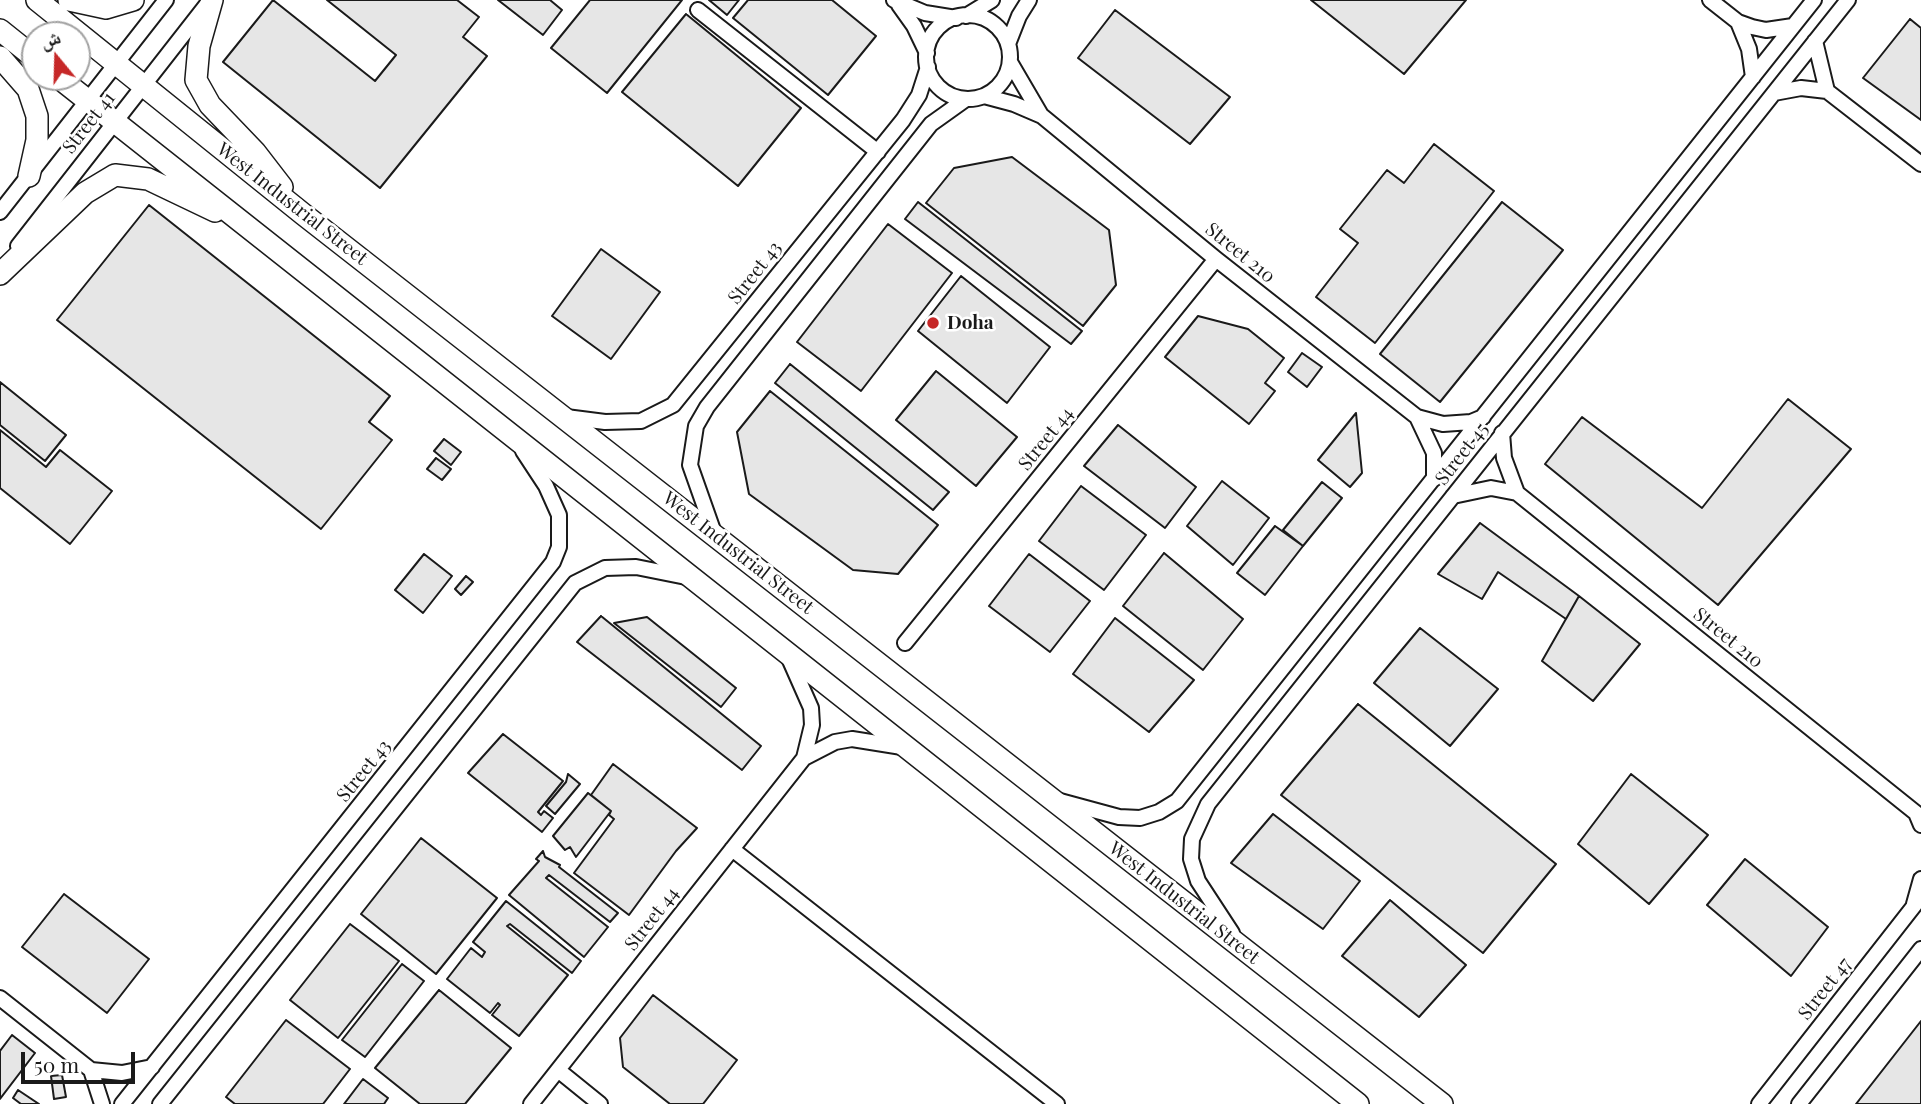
<!DOCTYPE html>
<meta charset="utf-8">
<style>
body{margin:0}
#map{position:relative;width:1921px;height:1104px;overflow:hidden;background:#fff;font-family:"Playfair Display","Noto Naskh Arabic",serif}
canvas{display:block}
.north{position:absolute;left:21px;top:21px;width:70px;height:70px;box-sizing:border-box;background:#fff;border:2px solid #a3a3a3;border-radius:50%;rotate:341deg;font-size:19px;font-weight:700;line-height:28px;text-align:center;color:#1a1a1a}
.north::after{content:'';display:block;margin:auto;width:24px;height:32px;background:#c62828;clip-path:polygon(50% 0,100% 100%,50% 72%,0 100%)}
.scale{position:absolute;left:21px;top:1052px;width:114px;height:32px;box-sizing:border-box;border:4px solid #1a1a1a;border-top:0;padding-left:9px;font-size:21px;line-height:24px;white-space:nowrap;color:#1a1a1a;-webkit-text-stroke:5px #fff;paint-order:stroke}
</style>
<div id="map">
<canvas width="1921" height="1104"></canvas>
<div class="north">ش</div>
<div class="scale">50 m</div>
</div>
<script>
const g = document.querySelector('canvas').getContext('2d');
g.lineJoin = 'round';
function fillPath(path, color) { g.fillStyle = color; g.fill(path, 'evenodd'); }
const toPath = rows => new Path2D(rows.map(r => 'M' + r).join(''));
function stroke(path, color, width, dash) { g.strokeStyle = color; g.lineWidth = width; g.lineCap = dash ? 'butt' : 'round'; g.setLineDash(dash || []); g.stroke(path); }
function label(font, color, halo, rows, align = 'center') {
  g.font = font + ' "Playfair Display",serif'; g.lineWidth = 5; g.setLineDash([]); g.textBaseline = 'middle'; g.strokeStyle = halo; g.fillStyle = color; for (const [text, x, y, turn = 0] of rows) {
    g.save(); g.translate(x, y); g.rotate((+turn || 0) * Math.PI / 180); g.textAlign = isNaN(turn) ? turn : align; if (halo) g.strokeText(text, 0, 0); g.fillText(text, 0, 0); g.restore();
  }
}
const building = toPath([
 [273,0,375,81,396,55,327,0,457,0,479,17,463,37,487,56,380,188,223,62,273,0],
 [498,0,550,0,562,10,543,35,498,0],
 [590,0,682,0,607,93,551,48,590,0],
 [709,0,739,0,727,15,709,0],
 [748,0,832,0,876,36,828,95,733,18,748,0],
 [1311,0,1466,0,1404,74,1311,0],
 [1115,10,1230,97,1190,144,1078,58,1115,10],
 [686,14,801,108,738,186,622,92,686,14],
 [1910,19,1921,28,1921,120,1863,78,1910,19],
 [1434,144,1494,191,1375,343,1316,297,1358,243,1340,229,1387,170,1404,183,1434,144],
 [1012,157,1109,230,1116,285,1083,326,926,203,954,168,1012,157],
 [918,202,1082,331,1071,344,905,219,918,202],
 [1502,202,1563,250,1440,402,1380,354,1502,202],
 [149,205,390,396,369,422,392,440,321,529,57,320,149,205],
 [888,224,952,273,861,391,797,342,888,224],
 [601,249,660,292,611,359,552,316,601,249],
 [961,276,1050,347,1007,403,918,331,961,276],
 [1198,316,1248,329,1284,358,1265,383,1275,391,1249,424,1165,357,1198,316],
 [1302,353,1322,367,1307,387,1288,372,1302,353],
 [790,364,949,492,933,510,775,383,790,364],
 [936,371,1017,437,976,486,896,420,936,371],
 [0,382,66,435,45,461,0,425,0,382],
 [770,391,938,525,898,574,853,570,749,494,737,432,770,391],
 [1788,399,1851,449,1718,605,1545,464,1582,417,1702,508,1788,399],
 [1356,413,1362,473,1350,487,1318,460,1356,413],
 [1118,425,1196,487,1165,528,1084,466,1118,425],
 [0,430,46,467,60,450,112,491,70,544,0,488,0,430],
 [444,439,461,452,451,465,434,451,444,439],
 [436,458,451,469,442,480,427,469,436,458],
 [1222,481,1269,518,1233,565,1187,526,1222,481],
 [1322,482,1342,498,1303,546,1283,530,1322,482],
 [1081,486,1146,535,1104,590,1039,541,1081,486],
 [1480,523,1579,596,1566,619,1498,572,1482,599,1438,574,1480,523],
 [1275,526,1303,546,1265,595,1237,573,1275,526],
 [1164,553,1243,619,1203,670,1123,606,1164,553],
 [424,554,452,576,423,613,395,590,424,554],
 [1029,554,1090,601,1050,652,989,606,1029,554],
 [466,576,473,582,461,595,455,589,466,576],
 [1579,596,1640,644,1593,701,1542,661,1579,596],
 [601,616,761,746,742,770,577,642,601,616],
 [647,617,736,688,721,707,614,623,647,617],
 [1115,618,1194,680,1149,732,1073,674,1115,618],
 [1420,628,1498,689,1450,746,1374,683,1420,628],
 [1358,704,1556,864,1483,953,1281,795,1358,704],
 [503,734,563,781,538,812,541,815,544,811,553,818,542,832,468,773,503,734],
 [613,764,697,828,676,851,629,915,574,873,614,819,609,815,611,811,591,795,613,764],
 [568,774,580,784,555,814,546,806,566,782,568,774],
 [1631,774,1708,835,1649,904,1578,844,1631,774],
 [588,793,611,811,576,857,570,847,565,850,553,836,588,793],
 [1273,814,1360,881,1323,929,1231,863,1273,814],
 [421,838,497,898,436,974,361,914,421,838],
 [543,851,545,857,560,865,559,867,618,913,610,922,549,875,546,878,608,927,584,957,509,895,539,861,536,859,543,851],
 [1745,859,1828,927,1791,976,1707,905,1745,859],
 [64,894,149,959,107,1013,22,947,64,894],
 [1390,900,1466,965,1419,1017,1342,956,1390,900],
 [506,901,581,961,572,973,510,924,507,926,568,975,519,1036,492,1015,500,1005,498,1003,490,1013,447,979,471,948,482,957,485,952,473,942,506,901],
 [350,924,399,961,338,1038,290,1000,350,924],
 [402,964,424,981,365,1057,342,1040,402,964],
 [439,990,511,1048,465,1104,420,1104,375,1068,439,990],
 [653,995,737,1060,703,1104,670,1104,623,1067,620,1038,653,995],
 [286,1020,350,1069,323,1104,235,1104,226,1097,286,1020],
 [1921,1021,1921,1104,1856,1104,1921,1021],
 [12,1035,35,1053,0,1099,0,1051,12,1035],
 [62,1075,66,1097,54,1099,51,1076,62,1075],
 [363,1079,388,1098,384,1104,344,1104,363,1079],
 [18,1090,39,1104,21,1104,13,1098,18,1090]
]);
fillPath(building, '#e6e6e6');
stroke(building, '#1a1a1a', 2);
const street = toPath([
 [894,0,925,13,956,18],
 [1710,0,1738,22,1752,27,1766,30,1793,26],
 [899,5,914,26,927,53],
 [698,10,878,152],
 '926 57a42 42 0 1 1 84 0a42 42 0 1 1-84 0Z',
 [966,16,992,0],
 [1738,22,1749,49,1753,77],
 [1815,41,1827,91],
 [1008,44,1019,16,1029,0],
 [1010,62,1041,115],
 [1774,93,1801,88,1827,91,1921,164],
 [984,96,1014,104,1042,116,1216,259,1417,417,1434,453,1434,479],
 [0,212,166,0],
 [18,246,208,3],
 [566,417,605,422,641,421,673,405,903,120,919,95,928,67],
 [1417,417,1443,424,1471,422,1483,417],
 [1502,433,1504,458,1517,493],
 [1453,496,1491,488,1517,493,1916,813,1921,825],
 [714,533,690,465,696,426,707,407,931,124,966,99],
 [905,643,1216,259],
 [804,758,835,742,852,739,902,747],
 [1060,801,1119,817,1140,818,1159,812,1177,801,1814,0],
 [732,849,1057,1104],
 [1914,904,1921,879],
 [1232,933,1198,881,1191,859,1192,839,1208,804,1848,0],
 [0,998,91,1070,102,1104],
 [91,1070,122,1073,152,1067],
 [558,1070,600,1104],
 [122,1104,553,562,559,547,559,515,546,486,523,451],
 [160,1104,575,583,605,568,636,567,686,577],
 [531,1104,804,758,812,725,811,708,788,656],
 [1759,1104,1921,897],
 [1799,1104,1921,949]
]);
const primary = toPath([
 [37,0,303,214,1442,1104],
 [69,0,106,8,133,0],
 [212,0,199,46,196,80,210,105,255,152,282,187],
 [0,30,35,58],
 [0,57,28,89,37,116,37,140,29,176],
 [58,77,1358,1104],
 [0,274,85,193,115,175,148,179,215,211]
]);
stroke(street, '#1a1a1a', 18);
stroke(primary, '#1a1a1a', 24);
stroke(street, '#fff', 14);
stroke(primary, '#fff', 21);
for (const [x, y, r, color] of [
 [933,323,7,"#c62828"]
]) { const dot = new Path2D(); dot.arc(x, y, r, 0, 2 * Math.PI); g.fillStyle = color; g.fill(dot); stroke(dot, '#fff', 2.5); }
label('19px', '#1a1a1a', '#fff', [
 ["Street 41",89,123,-52],
 ["West Industrial Street",292,204,38],
 ["Street 210",1240,253,39],
 ["Street 43",755,273,-52],
 ["Street 44",1046,439,-51],
 ["Street 45",1462,454,-52],
 ["West Industrial Street",738,553,38],
 ["Street 210",1728,638,39],
 ["Street 43",364,771,-51],
 ["West Industrial Street",1184,903,38],
 ["Street 44",652,919,-52],
 ["Street 47",1825,989,-52]
]);
label('bold 19px', '#1a1a1a', '#fff', [
 ["Doha",947,323]
], 'left');
</script>
